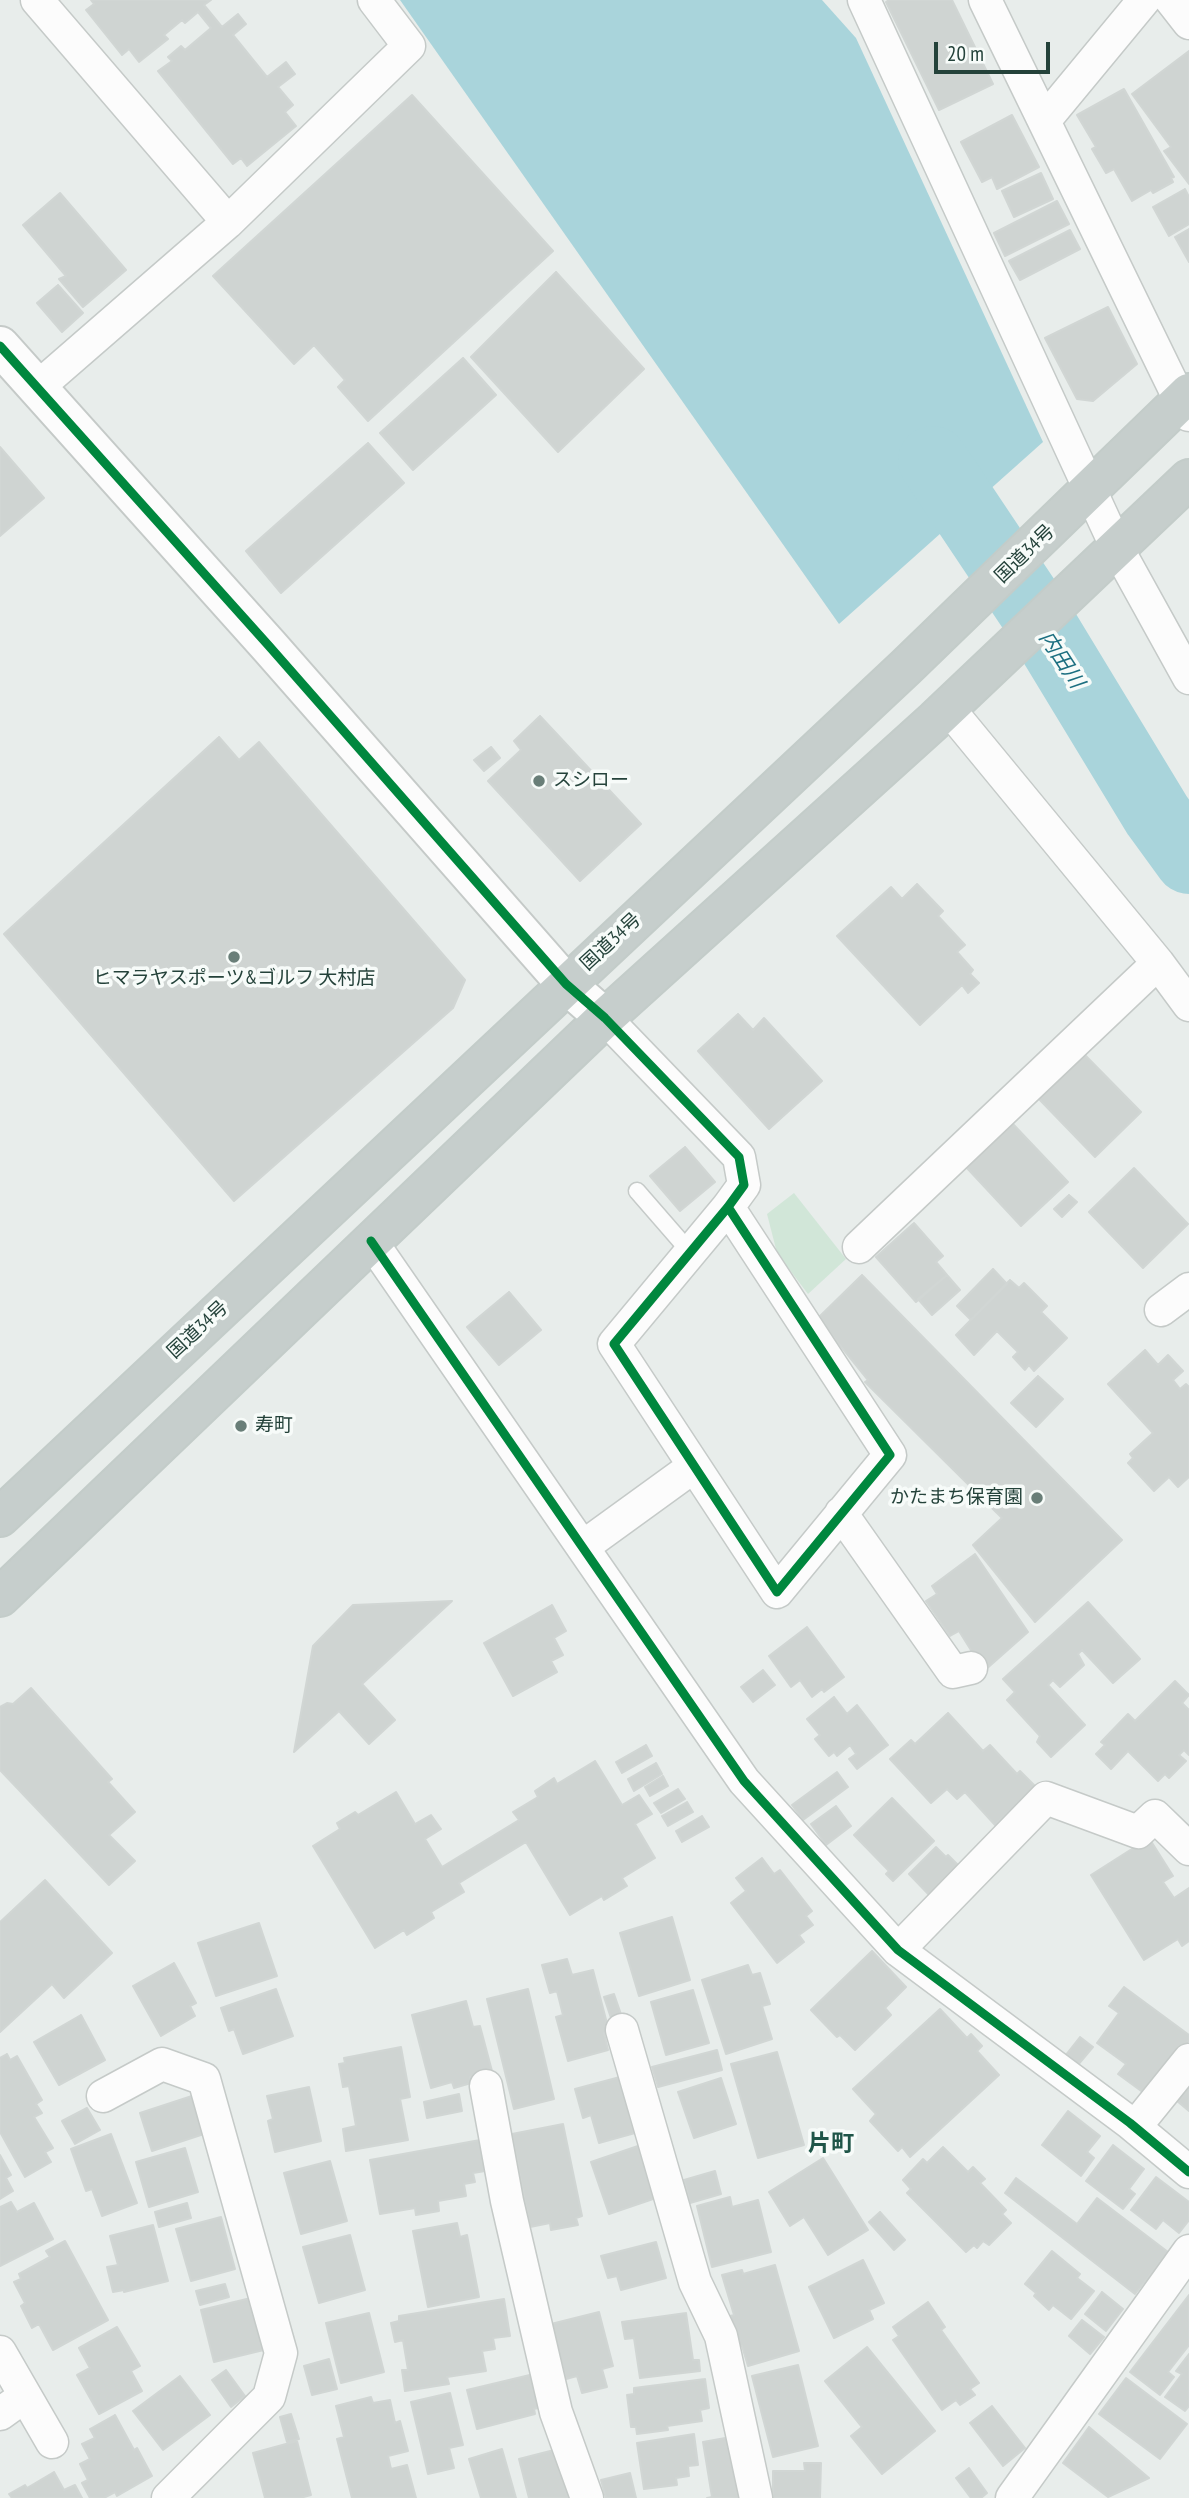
<!DOCTYPE html>
<meta charset="utf-8">
<style>
body{margin:0}
#map{position:relative;width:1189px;height:2498px;overflow:hidden;background:#e8edeb;font-family:"PT Sans Narrow",sans-serif}
canvas{display:block}
.scale{position:absolute;left:934px;top:42px;width:116px;height:32px;box-sizing:border-box;border:4px solid #24423a;border-top:0;padding-left:9px;font-size:21px;line-height:24px;white-space:nowrap;color:#24423a;-webkit-text-stroke:5px #f7fbf9;paint-order:stroke}
</style>
<div id="map">
<canvas width="1189" height="2498"></canvas>
<div class="scale">20 m</div>
</div>
<script>
const g = document.querySelector('canvas').getContext('2d');
g.lineJoin = 'round';
function fillPath(path, color) { g.fillStyle = color; g.fill(path, 'evenodd'); }
const toPath = rows => new Path2D(rows.map(r => 'M' + r).join(''));
function stroke(path, color, width, dash) { g.strokeStyle = color; g.lineWidth = width; g.lineCap = dash ? 'butt' : 'round'; g.setLineDash(dash || []); g.stroke(path); }
function label(font, color, halo, rows, align = 'center') {
  g.font = font + ' "PT Sans Narrow","Noto Sans JP",sans-serif'; g.lineWidth = 7; g.setLineDash([]); g.textBaseline = 'middle'; g.strokeStyle = halo; g.fillStyle = color; for (const [text, x, y, turn = 0] of rows) {
    g.save(); g.translate(x, y); g.rotate((+turn || 0) * Math.PI / 180); g.textAlign = isNaN(turn) ? turn : align; if (halo) g.strokeText(text, 0, 0); g.fillText(text, 0, 0); g.restore();
  }
}
fillPath(toPath([
 [794,1193,846,1259,808,1294,777,1253,767,1214]
]), '#d1e6d8');
fillPath(toPath([
 [400,0,822,0,856,38,1043,442,839,624]
]), '#a9d4db');
stroke(toPath([
 [933,461,1032,609,1157,815,1189,859]
]), '#a9d4db', 70);
const building = toPath([
 [91,0,211,0,204,5,222,27,238,14,246,24,233,35,267,77,286,62,295,74,278,87,293,105,285,112,296,126,247,166,241,158,233,164,158,71,172,61,168,57,181,46,185,50,211,28,198,12,185,23,182,20,164,35,168,39,139,62,129,49,122,55,86,10,94,4,91,0],
 [889,0,952,0,993,84,939,110,886,2,889,0],
 [1189,51,1189,184,1164,151,1171,147,1132,94,1189,51],
 [1124,89,1174,177,1171,178,1173,182,1153,193,1151,190,1132,201,1114,169,1106,173,1092,149,1096,147,1077,115,1124,89],
 [412,95,553,251,368,421,338,387,345,380,314,345,294,364,213,276,412,95],
 [1012,115,1039,167,997,189,992,177,982,182,961,142,1012,115],
 [1041,173,1053,199,1014,217,1002,191,1041,173],
 [1185,189,1189,197,1189,224,1169,236,1153,207,1185,189],
 [60,193,126,270,83,307,59,279,66,276,23,225,60,193],
 [1057,201,1069,224,1005,256,994,233,1057,201],
 [1189,229,1189,262,1175,237,1189,229],
 [1070,230,1080,249,1020,280,1009,261,1070,230],
 [556,272,644,369,558,452,471,357,556,272],
 [58,285,83,313,62,332,37,303,58,285],
 [1108,307,1137,364,1093,401,1077,399,1045,338,1108,307],
 [463,358,496,395,413,470,380,433,463,358],
 [368,443,404,483,281,593,246,551,368,443],
 [0,447,44,498,0,536,0,447],
 [540,716,641,824,580,881,488,781,521,750,514,741,540,716],
 [219,737,239,760,259,742,465,980,453,1008,234,1201,4,934,219,737],
 [491,747,500,758,484,771,474,760,491,747],
 [917,884,943,911,938,916,965,945,957,952,973,970,970,974,979,983,968,993,962,985,920,1025,837,936,891,887,902,899,917,884],
 [738,1014,753,1030,764,1018,822,1081,769,1129,698,1051,738,1014],
 [1082,1052,1141,1112,1095,1157,1037,1097,1082,1052],
 [1012,1123,1068,1182,1021,1226,966,1167,1012,1123],
 [685,1147,715,1182,680,1211,650,1176,685,1147],
 [1134,1168,1188,1224,1143,1268,1089,1212,1134,1168],
 [1069,1195,1077,1202,1062,1217,1054,1209,1069,1195],
 [914,1223,943,1256,936,1262,947,1275,916,1302,876,1257,914,1223],
 [993,1269,1007,1284,971,1320,957,1306,993,1269],
 [862,1275,1122,1540,1035,1622,973,1545,1002,1518,865,1382,868,1380,818,1318,862,1275],
 [947,1275,960,1290,932,1315,918,1299,947,1275],
 [1010,1280,1019,1288,1024,1283,1047,1306,1041,1312,1067,1338,1034,1371,1029,1365,1025,1370,1013,1357,1018,1352,997,1331,974,1355,956,1335,1010,1280],
 [509,1292,541,1330,499,1365,467,1327,509,1292],
 [1145,1350,1158,1365,1168,1355,1183,1371,1173,1380,1180,1389,1186,1384,1189,1387,1189,1477,1178,1487,1169,1477,1154,1491,1128,1463,1133,1458,1130,1454,1153,1433,1108,1384,1145,1350],
 [1038,1376,1063,1399,1036,1427,1011,1403,1038,1376],
 [975,1554,1028,1632,984,1671,959,1631,950,1636,926,1601,937,1594,932,1586,975,1554],
 [452,1601,362,1684,395,1720,369,1744,339,1711,294,1752,313,1646,353,1605,452,1601],
 [1088,1602,1140,1659,1113,1683,1082,1650,1078,1654,1084,1665,1060,1687,1053,1680,1048,1685,1085,1725,1051,1757,1037,1742,1040,1736,1007,1700,1015,1692,1003,1679,1088,1602],
 [552,1605,566,1631,554,1638,563,1655,551,1661,557,1672,513,1696,484,1643,552,1605],
 [807,1627,844,1677,824,1692,822,1689,812,1697,800,1680,791,1687,769,1656,807,1627],
 [763,1670,775,1685,753,1702,741,1687,763,1670],
 [1175,1681,1189,1695,1182,1703,1189,1710,1189,1755,1184,1750,1179,1755,1186,1761,1169,1778,1165,1774,1158,1781,1128,1751,1111,1769,1096,1754,1105,1745,1101,1742,1128,1714,1135,1721,1175,1681],
 [31,1688,112,1779,108,1782,135,1812,109,1835,135,1861,109,1885,0,1770,0,1707,7,1703,13,1704,31,1688],
 [834,1697,847,1714,857,1705,888,1745,857,1769,849,1759,856,1754,850,1745,837,1756,834,1752,829,1756,815,1739,820,1735,807,1719,834,1697],
 [948,1713,983,1751,990,1745,1017,1774,1020,1771,1036,1787,995,1825,965,1792,957,1799,947,1789,931,1803,890,1759,911,1740,915,1744,948,1713],
 [646,1745,652,1756,622,1773,616,1762,646,1745],
 [595,1761,622,1805,639,1795,652,1814,635,1824,655,1858,622,1878,627,1886,604,1900,602,1896,570,1915,526,1842,459,1883,464,1892,431,1912,434,1918,407,1935,404,1930,375,1948,313,1846,340,1829,337,1823,355,1812,358,1815,396,1792,415,1824,431,1815,441,1829,425,1839,442,1867,519,1820,513,1812,538,1797,535,1791,554,1778,557,1784,595,1761],
 [656,1763,662,1774,634,1791,628,1779,656,1763],
 [837,1772,848,1787,803,1820,792,1805,837,1772],
 [663,1776,668,1786,650,1796,645,1787,663,1776],
 [678,1789,685,1799,661,1813,654,1803,678,1789],
 [892,1798,934,1841,893,1881,886,1874,889,1871,854,1835,892,1798],
 [687,1802,693,1812,668,1826,662,1816,687,1802],
 [836,1806,851,1826,826,1845,811,1824,836,1806],
 [702,1816,709,1827,682,1842,676,1831,702,1816],
 [1149,1838,1173,1876,1163,1882,1174,1898,1189,1888,1189,1941,1182,1946,1178,1939,1144,1960,1091,1875,1149,1838],
 [936,1847,946,1857,948,1855,962,1869,932,1898,909,1874,936,1847],
 [762,1858,774,1874,780,1870,812,1911,806,1916,813,1925,799,1935,804,1942,777,1963,731,1903,746,1891,736,1878,762,1858],
 [45,1880,112,1953,64,1998,52,1984,0,2032,0,1922,45,1880],
 [672,1917,690,1980,639,1996,620,1933,672,1917],
 [259,1923,277,1976,216,1996,198,1943,259,1923],
 [872,1951,906,1987,885,2008,891,2015,855,2050,840,2035,837,2037,811,2010,872,1951],
 [567,1959,572,1975,593,1970,609,2031,604,2033,608,2050,568,2061,556,2017,563,2015,557,1991,550,1993,542,1965,567,1959],
 [174,1963,196,2003,190,2006,195,2016,161,2036,133,1986,174,1963],
 [748,1965,752,1975,760,1973,770,2004,762,2006,772,2039,726,2054,702,1980,748,1965],
 [1124,1987,1189,2035,1189,2040,1148,2096,1118,2074,1126,2064,1097,2043,1119,2013,1109,2006,1124,1987],
 [276,1989,293,2036,243,2054,234,2029,229,2031,221,2008,276,1989],
 [528,1989,554,2099,514,2109,487,1999,528,1989],
 [693,1990,709,2043,666,2055,651,2002,693,1990],
 [614,1994,624,2023,614,2027,604,1997,614,1994],
 [466,2001,473,2027,480,2026,492,2071,470,2077,471,2083,454,2088,452,2082,431,2088,412,2015,466,2001],
 [940,2009,967,2038,971,2034,982,2046,977,2051,999,2075,910,2157,902,2147,898,2151,870,2121,876,2114,853,2089,940,2009],
 [81,2015,105,2060,59,2085,34,2042,81,2015],
 [1080,2037,1093,2047,1077,2066,1065,2056,1080,2037],
 [401,2047,410,2097,400,2099,408,2140,346,2151,343,2129,356,2126,349,2086,343,2087,339,2064,345,2063,344,2058,401,2047],
 [717,2050,722,2070,658,2087,652,2067,717,2050],
 [777,2052,804,2145,758,2158,731,2064,777,2052],
 [7,2054,10,2060,17,2056,42,2100,36,2104,42,2113,34,2117,53,2148,45,2152,51,2162,25,2177,0,2132,0,2058,7,2054],
 [620,2077,635,2133,599,2143,591,2115,583,2118,575,2089,620,2077],
 [721,2078,736,2124,694,2138,678,2092,721,2078],
 [1189,2086,1189,2111,1177,2101,1189,2086],
 [309,2087,321,2141,275,2152,268,2121,273,2119,267,2096,309,2087],
 [459,2094,462,2111,427,2118,424,2102,459,2094],
 [195,2095,207,2133,152,2151,140,2113,195,2095],
 [87,2108,100,2130,75,2144,62,2121,87,2108],
 [1068,2111,1100,2136,1087,2152,1094,2158,1081,2176,1042,2145,1068,2111],
 [563,2124,582,2216,576,2218,578,2225,551,2230,550,2223,530,2227,512,2134,563,2124],
 [111,2134,137,2203,102,2216,92,2189,86,2191,71,2149,111,2134],
 [480,2140,485,2171,473,2173,475,2182,464,2184,466,2196,438,2201,439,2211,416,2215,415,2208,380,2214,370,2160,480,2140],
 [1113,2145,1144,2169,1129,2189,1135,2194,1123,2209,1086,2181,1113,2145],
 [638,2146,656,2198,609,2214,591,2162,638,2146],
 [943,2147,968,2172,973,2167,985,2179,980,2183,1006,2210,1002,2214,1011,2223,989,2245,983,2241,977,2248,974,2245,966,2252,907,2193,911,2189,903,2180,923,2159,927,2163,943,2147],
 [185,2148,198,2192,149,2207,136,2162,185,2148],
 [0,2155,11,2175,6,2178,13,2191,0,2199,0,2155],
 [823,2158,868,2230,828,2255,804,2217,790,2226,769,2192,823,2158],
 [330,2161,347,2221,301,2234,284,2173,330,2161],
 [715,2171,721,2194,690,2203,684,2180,715,2171],
 [1156,2177,1189,2202,1189,2220,1179,2233,1163,2220,1156,2229,1131,2210,1156,2177],
 [1016,2178,1077,2224,1097,2198,1168,2252,1135,2294,1005,2193,1016,2178],
 [730,2197,732,2207,758,2200,771,2252,712,2267,697,2206,730,2197],
 [11,2202,17,2212,34,2203,53,2239,0,2266,0,2207,11,2202],
 [187,2203,191,2218,159,2227,155,2212,187,2203],
 [880,2212,905,2240,894,2250,869,2222,880,2212],
 [221,2217,235,2269,191,2281,176,2229,221,2217],
 [457,2223,460,2237,467,2235,479,2297,428,2307,413,2231,457,2223],
 [153,2225,168,2281,124,2292,124,2290,113,2292,107,2267,118,2265,110,2236,153,2225],
 [350,2235,365,2290,319,2303,303,2247,350,2235],
 [65,2241,108,2320,53,2350,39,2324,32,2328,21,2306,25,2303,14,2282,21,2279,19,2274,50,2257,46,2251,65,2241],
 [656,2242,666,2278,621,2290,617,2276,608,2278,601,2256,656,2242],
 [1052,2251,1080,2274,1077,2278,1094,2291,1071,2319,1053,2305,1049,2310,1034,2296,1036,2293,1025,2284,1052,2251],
 [863,2260,884,2303,869,2310,873,2319,834,2338,809,2287,863,2260],
 [775,2265,799,2351,748,2366,742,2346,738,2347,730,2316,734,2315,722,2275,742,2270,743,2274,775,2265],
 [225,2284,229,2297,200,2305,196,2291,225,2284],
 [1102,2292,1123,2309,1106,2331,1085,2314,1102,2292],
 [1189,2295,1189,2345,1168,2372,1174,2377,1160,2395,1130,2372,1189,2295],
 [255,2297,268,2349,214,2362,201,2310,255,2297],
 [504,2299,510,2336,493,2338,495,2349,482,2351,486,2371,447,2377,449,2384,405,2391,402,2370,408,2370,403,2340,395,2342,391,2323,399,2321,399,2316,504,2299],
 [928,2302,945,2327,941,2330,979,2383,970,2389,975,2395,960,2405,956,2400,942,2410,893,2340,899,2336,893,2327,928,2302],
 [599,2312,613,2366,602,2369,607,2387,582,2393,577,2376,566,2379,551,2324,599,2312],
 [369,2313,384,2372,341,2383,326,2323,369,2313],
 [686,2313,693,2360,699,2360,700,2371,640,2378,634,2338,625,2339,622,2322,686,2313],
 [1082,2320,1104,2337,1090,2354,1069,2336,1082,2320],
 [117,2327,140,2366,131,2371,142,2391,99,2414,77,2375,90,2368,79,2348,117,2327],
 [867,2347,935,2431,882,2474,851,2436,862,2427,825,2381,867,2347],
 [1189,2354,1189,2406,1185,2411,1165,2397,1182,2374,1176,2371,1189,2354],
 [329,2359,337,2389,312,2395,304,2366,329,2359],
 [798,2365,818,2446,773,2457,752,2376,798,2365],
 [226,2370,245,2396,231,2407,212,2380,226,2370],
 [534,2374,542,2407,534,2409,535,2414,477,2429,467,2390,534,2374],
 [180,2376,210,2415,163,2450,133,2411,180,2376],
 [1126,2378,1187,2424,1160,2459,1099,2414,1126,2378],
 [705,2379,709,2408,700,2410,702,2421,667,2426,668,2430,637,2434,636,2427,631,2427,627,2395,634,2394,634,2388,705,2379],
 [450,2393,463,2445,449,2448,454,2468,428,2474,411,2402,450,2393],
 [371,2397,373,2403,390,2400,395,2423,400,2421,408,2451,388,2456,391,2469,407,2465,416,2498,352,2498,337,2439,344,2437,336,2406,371,2397],
 [992,2406,1025,2448,1003,2466,970,2423,992,2406],
 [291,2414,299,2439,287,2442,280,2417,291,2414],
 [115,2415,134,2450,137,2448,152,2476,117,2496,115,2492,104,2498,90,2498,82,2483,88,2480,80,2464,90,2459,82,2444,95,2438,90,2429,115,2415],
 [1089,2427,1149,2478,1108,2497,1063,2463,1089,2427],
 [694,2434,698,2465,688,2466,689,2476,676,2478,677,2485,644,2489,637,2443,694,2434],
 [731,2437,742,2498,707,2498,712,2497,703,2442,731,2437],
 [297,2441,311,2495,300,2498,265,2498,253,2453,297,2441],
 [502,2449,516,2498,481,2498,469,2459,502,2449],
 [558,2449,571,2498,529,2498,519,2459,558,2449],
 [804,2463,821,2463,820,2498,773,2498,773,2471,805,2471,804,2463],
 [969,2468,987,2493,981,2498,971,2498,956,2478,969,2468],
 [54,2472,64,2490,75,2485,82,2498,12,2498,9,2494,25,2485,27,2488,54,2472],
 [630,2473,636,2498,606,2498,601,2480,630,2473]
]);
fillPath(building, '#cfd4d2');
stroke(building, '#d1d6d4', 2);
const service = toPath([
 [637,1191,690,1252]
]);
const minor = toPath([
 [37,0,228,222],
 [864,0,1116,546,1189,678],
 [985,0,1181,402,1189,415],
 [1171,0,1189,23],
 [1044,121,1144,0],
 [37,388,228,222,409,46,374,0],
 [948,708,1158,963,1189,1005],
 [605,1018,739,1157,744,1185,728,1207,614,1344,777,1592,890,1455,728,1207],
 [371,1241,744,1781,898,1950,1130,2123,1189,2172],
 [859,1247,1158,963],
 [1161,1310,1189,1289],
 [841,1513,953,1672,971,1668],
 [584,1546,693,1467],
 [898,1950,1046,1798,1138,1832,1155,1816,1189,1849],
 [622,2030,695,2282,721,2336,756,2498],
 [486,2086,507,2201,556,2412,587,2498],
 [103,2096,162,2064,204,2079,281,2353,269,2397,168,2498],
 [1135,2127,1189,2060],
 [0,2352,52,2442],
 [0,2414,25,2396],
 [1012,2498,1189,2251]
]);
const tertiary = toPath([
 [0,346,269,646,566,984,605,1018]
]);
const trunk = toPath([
 [0,1517,906,667,1189,393],
 [0,1597,605,1018,935,720,1189,479]
]);
stroke(service, '#c5cac8', 19);
stroke(minor, '#c5cac8', 35);
stroke(tertiary, '#c5cac8', 42);
stroke(trunk, '#c3ccc9', 42);
stroke(service, '#fcfcfc', 16);
stroke(minor, '#fcfcfc', 32);
stroke(tertiary, '#fcfcfc', 38);
stroke(trunk, '#c6cecc', 38);
stroke(toPath([
 [0,346,269,646,566,984,605,1018,739,1157,744,1185,728,1207,614,1344,777,1592,890,1455,728,1207],
 [371,1241,744,1781,898,1950,1130,2123,1189,2172]
]), '#00873e', 9);
for (const [x, y, r, color] of [
 [539,781,7,"#697e78"],
 [234,957,7,"#697e78"],
 [241,1426,7,"#697e78"],
 [1037,1498,7,"#697e78"]
]) { const dot = new Path2D(); dot.arc(x, y, r, 0, 2 * Math.PI); g.fillStyle = color; g.fill(dot); stroke(dot, '#f7fbf9', 2.5); }
label('19px', '#24423a', '#f7fbf9', [
 ["国道34号",1025,554,-44],
 ["国道34号",611,942,-43],
 ["国道34号",198,1330,-43]
]);
label('19px', '#24423a', '#f7fbf9', [
 ["スシロー",553,781],
 ["ヒマラヤスポーツ&ゴルフ 大村店",234,979,"center"],
 ["寿町",255,1426],
 ["かたまち保育園",1023,1498,"right"]
], 'left');
label('italic 21px', '#1c6f80', '#f7fbf9', [
 ["内田川",1061,660,57]
]);
label('bold 23px', '#1f5548', '#f7fbf9', [
 ["片町",831,2144]
]);
</script>
